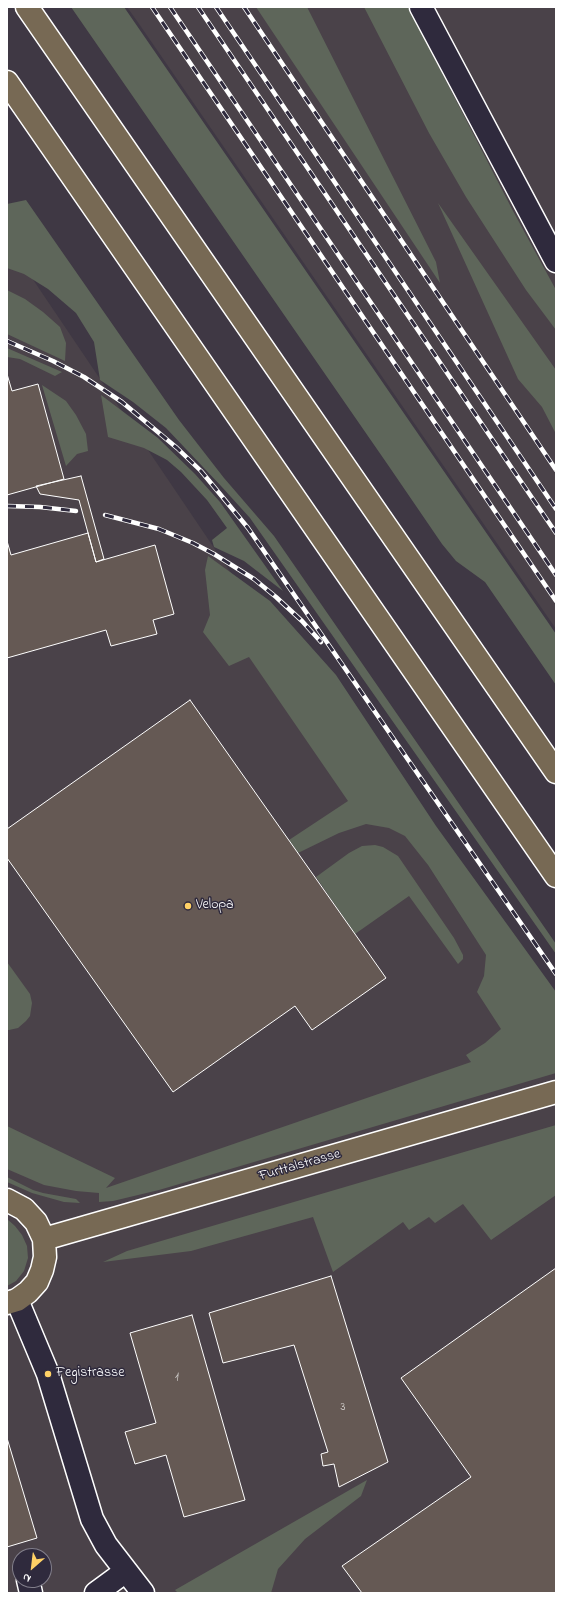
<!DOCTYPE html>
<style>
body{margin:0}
#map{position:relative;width:563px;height:1600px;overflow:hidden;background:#3f3844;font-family:"Indie Flower",sans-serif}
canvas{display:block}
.frame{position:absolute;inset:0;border:8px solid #fff;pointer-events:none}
.north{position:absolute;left:12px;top:1548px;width:40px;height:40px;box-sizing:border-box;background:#2f2a3d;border:1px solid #827f8b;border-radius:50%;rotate:208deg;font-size:11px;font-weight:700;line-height:16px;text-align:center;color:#fff}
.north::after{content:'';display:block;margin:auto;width:14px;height:18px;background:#ffd166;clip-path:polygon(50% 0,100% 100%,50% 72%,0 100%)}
</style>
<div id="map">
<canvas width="563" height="1600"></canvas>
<div class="frame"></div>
<div class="north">N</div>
</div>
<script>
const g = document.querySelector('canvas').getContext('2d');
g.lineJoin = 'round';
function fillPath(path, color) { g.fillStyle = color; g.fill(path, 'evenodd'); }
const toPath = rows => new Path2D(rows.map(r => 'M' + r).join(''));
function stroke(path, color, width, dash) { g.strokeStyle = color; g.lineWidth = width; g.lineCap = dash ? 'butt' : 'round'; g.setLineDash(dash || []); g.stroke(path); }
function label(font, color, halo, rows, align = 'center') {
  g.font = font + ' "Indie Flower",sans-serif'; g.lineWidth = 3; g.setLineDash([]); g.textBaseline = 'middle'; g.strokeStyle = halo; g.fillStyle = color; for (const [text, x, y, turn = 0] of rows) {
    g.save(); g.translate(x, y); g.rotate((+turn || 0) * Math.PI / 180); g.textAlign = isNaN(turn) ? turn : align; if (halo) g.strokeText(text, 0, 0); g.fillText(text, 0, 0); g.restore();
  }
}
fillPath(toPath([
 [127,7,556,7,556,629,137,21],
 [7,241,428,865,556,1063,556,1593,7,1593],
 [20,1556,44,1556,44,1580,20,1580]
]), '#4a4249');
fillPath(toPath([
 [71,7,124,7,556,634,556,685,485,582,456,561,442,544,388,465],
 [256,7,307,7,436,262,440,283],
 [364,7,408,7,513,211,556,290,556,330,526,290,466,197,429,133],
 [26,200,179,420,224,478,274,536,556,944,556,954,250,518,221,486,166,428,133,402,100,380,94,342,76,313,48,289,24,274,7,268,7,204],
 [438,203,556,370,556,434,542,407,518,379],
 [7,290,25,299,43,312,60,327,66,343,65,361,7,334],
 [7,348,62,372,55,376,20,359,7,357],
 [42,385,66,401,76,415,86,434,88,451,77,454,66,466],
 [101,395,158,438,195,474,220,502,283,591,244,561,214,547,212,540,227,528,207,500,181,472,167,460,144,448,108,437],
 [208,556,270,601,336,675,436,826,556,992,556,1073,159,1190,113,1201,99,1202,99,1193,76,1191,44,1185,7,1169,7,1126,115,1178,106,1188,471,1062,466,1055,485,1043,501,1029,477,992,484,976,486,955,428,865,405,836,389,828,366,824,339,833,298,853,289,840,348,801,249,657,229,666,203,632,210,615,205,570],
 [375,845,383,847,398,856,454,938,463,955,463,959,458,964,409,896,355,934,316,877,349,853,362,846],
 [7,962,30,994,32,1003,30,1016,26,1021,18,1028,9,1030,7,1030],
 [556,1125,556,1195,491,1240,463,1204,435,1223,429,1217,409,1230,403,1222,333,1272,313,1217,191,1251,103,1262,127,1251],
 [7,1177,33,1190,43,1193,76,1199,80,1203,64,1202,32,1193,7,1182],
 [7,1219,15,1226,22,1235,27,1246,28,1258,24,1271,16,1281,7,1286],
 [367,1480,361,1496,305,1539,278,1569,271,1593,178,1593,175,1590]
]), '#5e665a');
const building = toPath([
 [7,374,12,391,38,384,64,479,7,495,7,374],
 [81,476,104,559,96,562,79,500,40,494,36,486,81,476],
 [88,533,96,562,155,545,174,614,153,620,157,634,111,646,106,630,7,658,7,541,11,555,88,533],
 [190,700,386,978,312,1030,295,1006,173,1092,7,858,7,829,190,700],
 [556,1268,556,1593,362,1593,342,1566,471,1477,401,1378,556,1268],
 [331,1276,388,1462,339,1487,334,1464,323,1466,321,1454,328,1452,294,1345,223,1363,209,1313,331,1276],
 [192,1315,245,1500,184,1517,166,1455,135,1464,125,1432,156,1423,130,1333,192,1315],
 [7,1438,37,1538,7,1547,7,1438]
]);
fillPath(building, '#655954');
stroke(building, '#fff', 1);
const minor = toPath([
 [421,7,556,261],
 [17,1300,48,1374,92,1519,106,1545,143,1593],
 [28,1580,31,1593],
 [96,1593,126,1571]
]);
const major = toPath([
 [7,1200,24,1209,36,1222,44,1239,45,1257,42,1270,37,1282,28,1292,17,1300,7,1303],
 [44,1239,556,1092]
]);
const highway = toPath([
 [27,7,556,772],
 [7,82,556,876]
]);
stroke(minor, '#fff', 25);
stroke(major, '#fff', 25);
stroke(highway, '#fff', 25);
stroke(minor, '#2f2a3d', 22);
stroke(major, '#776954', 22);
stroke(highway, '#776954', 22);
const rail = toPath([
 [152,7,556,601],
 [170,7,556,575],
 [198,7,556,533],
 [216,7,556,509],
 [244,7,556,470],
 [7,341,53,361,84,377,122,402,177,448,201,471,248,528,556,974],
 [7,506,40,507,76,511],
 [105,515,159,529,193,543,214,554,254,579,276,597,302,621,321,642]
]);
stroke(rail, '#fff', 4.5);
stroke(rail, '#2f2a3d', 3, [9]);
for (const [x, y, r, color] of [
 [188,906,4,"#ffd166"],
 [48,1374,4,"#ffd166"]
]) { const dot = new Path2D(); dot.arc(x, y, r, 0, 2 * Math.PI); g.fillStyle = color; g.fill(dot); stroke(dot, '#2f2a3d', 1.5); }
label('12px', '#d8d6d4', null, [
 ["1",177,1378],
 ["3",343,1408]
]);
label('14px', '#fff', '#2f2a3d', [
 ["Velopa",196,906],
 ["Fegistrasse",56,1374]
], 'left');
label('14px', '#fff', '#2f2a3d', [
 ["Furttalstrasse",300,1166,-16]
]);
</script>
